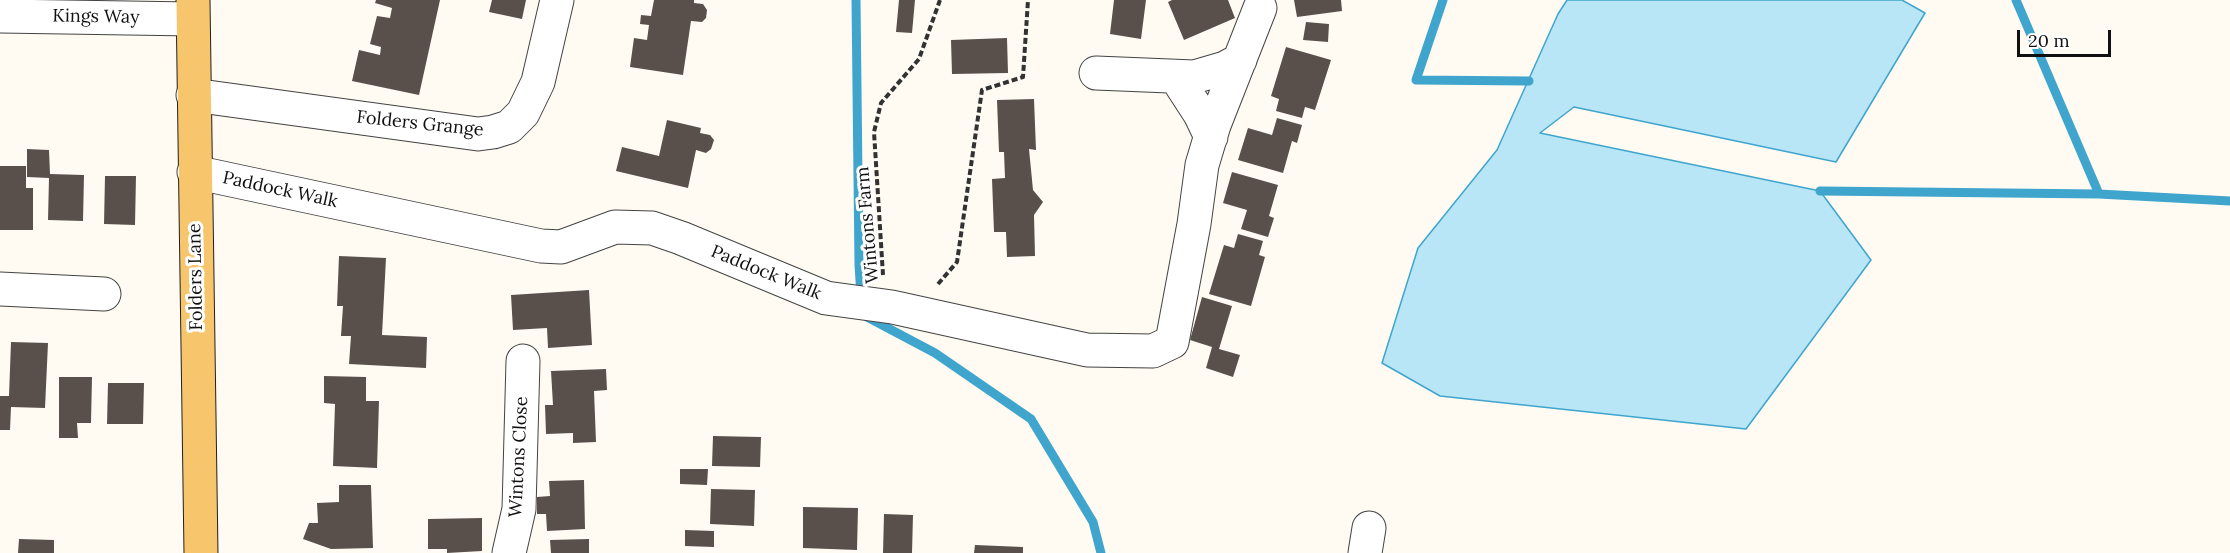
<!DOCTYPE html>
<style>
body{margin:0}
#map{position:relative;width:2230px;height:553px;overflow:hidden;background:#fffbf3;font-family:Lora,serif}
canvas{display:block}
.scale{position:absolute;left:2017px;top:30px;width:94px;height:27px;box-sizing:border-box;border:3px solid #101010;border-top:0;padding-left:8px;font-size:18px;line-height:21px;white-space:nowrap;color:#101010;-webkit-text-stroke:4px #fff;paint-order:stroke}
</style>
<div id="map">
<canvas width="2230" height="553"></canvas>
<div class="scale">20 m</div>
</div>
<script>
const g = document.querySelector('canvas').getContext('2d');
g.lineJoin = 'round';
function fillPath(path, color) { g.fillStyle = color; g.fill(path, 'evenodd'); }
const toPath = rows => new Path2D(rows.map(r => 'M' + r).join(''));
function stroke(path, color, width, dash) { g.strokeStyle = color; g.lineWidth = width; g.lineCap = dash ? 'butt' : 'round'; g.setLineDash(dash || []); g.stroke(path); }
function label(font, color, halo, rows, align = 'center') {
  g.font = font + ' Lora,serif'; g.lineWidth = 6; g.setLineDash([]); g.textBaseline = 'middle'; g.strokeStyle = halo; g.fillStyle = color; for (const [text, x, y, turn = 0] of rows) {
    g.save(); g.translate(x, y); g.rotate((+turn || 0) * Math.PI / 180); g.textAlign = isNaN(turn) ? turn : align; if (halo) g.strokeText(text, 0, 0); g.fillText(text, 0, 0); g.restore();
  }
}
const water = toPath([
 [1567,0,1902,0,1925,13,1836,162,1574,107,1540,133,1820,191,1871,260,1746,429,1440,396,1382,363,1418,248,1497,150,1558,14,1567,0]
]);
fillPath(water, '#b8e6f6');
stroke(water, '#3fa5cd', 1.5);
stroke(toPath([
 [856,0,859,265,861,296],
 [1443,0,1416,80,1529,81],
 [2016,0,2099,194],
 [1820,191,2099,194,2230,201],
 [867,317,935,353,1031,419,1093,522,1101,553]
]), '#3fa5cd', 9);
fillPath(toPath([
 [376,0,440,0,419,95,352,81,359,50,380,55,381,47,370,44,377,16,390,18,392,8,375,3],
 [492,0,526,0,522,19,489,12],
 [654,0,694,0,694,3,703,4,707,10,706,18,702,22,691,21,683,75,630,67,634,38,647,40,649,25,640,24,641,15,651,16],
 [899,0,915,0,912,33,896,32],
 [1114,0,1146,0,1141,39,1110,34],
 [1172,0,1228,0,1235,18,1184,40,1168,2],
 [1294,0,1341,0,1342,11,1297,17],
 [1306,22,1329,24,1328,42,1303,40],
 [1007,38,1008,73,952,74,951,40],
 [1286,47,1331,60,1315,110,1305,107,1302,118,1276,111,1279,99,1271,96],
 [1034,99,1036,150,1029,149,1033,190,1043,202,1034,215,1035,256,1007,257,1006,232,994,232,992,179,1005,178,1004,152,999,152,997,100],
 [1277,118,1302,125,1297,143,1292,141,1283,173,1238,160,1248,128,1272,135],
 [667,120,701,128,700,133,710,135,714,140,711,149,706,153,696,150,688,188,616,171,622,147,659,156],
 [27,149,49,150,50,174,84,175,83,221,48,220,49,178,27,177],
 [0,166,26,166,26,188,33,188,33,230,0,230],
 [1232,172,1278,185,1269,216,1274,218,1268,237,1241,229,1247,210,1223,203],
 [105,176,136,176,135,225,104,224],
 [1238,234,1263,241,1259,255,1265,257,1251,306,1209,294,1224,245,1234,248],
 [339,256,386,258,382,335,427,337,426,368,349,364,351,336,341,336,343,306,337,306],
 [589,290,592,345,548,348,547,328,513,330,511,295],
 [1202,297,1232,306,1219,349,1240,355,1233,377,1206,368,1212,347,1190,340],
 [11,342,48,343,45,408,11,407,10,430,0,430,0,396,9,396],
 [606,369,607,390,594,391,596,442,573,443,573,433,546,434,545,405,553,405,551,371],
 [324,376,366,377,366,401,379,401,377,468,333,466,335,404,324,403],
 [59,377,92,377,91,423,77,423,78,438,59,438],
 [108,383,144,383,143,424,107,424],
 [713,436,761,437,760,467,712,466],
 [680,469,708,469,707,485,680,484],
 [584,480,585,529,547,531,546,514,537,514,537,497,550,496,549,481],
 [339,485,371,485,373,548,331,549,303,539,309,523,318,523,317,503,339,502],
 [711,489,755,490,754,526,710,524],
 [803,507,858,508,857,550,803,548],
 [884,514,913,515,912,553,883,553],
 [482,518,482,551,447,553,447,549,428,549,428,519],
 [685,530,714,531,714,547,685,546],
 [19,539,54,540,54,553,18,553],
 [589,539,589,553,551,553,550,540],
 [975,545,1023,547,1023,553,974,553]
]), '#59504c');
const minor = toPath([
 [0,16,192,19],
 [1096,73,1194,77,1225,68,1240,60],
 [1176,77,1200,114,1211,137],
 [193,95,478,134,493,132,509,127,523,113,538,82,557,0],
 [194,172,541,246,561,247,615,227,652,228,681,238,826,298,892,307,1087,350,1153,351,1172,342,1194,224,1202,165,1214,125,1260,8],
 [0,289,104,294],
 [509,553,519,509,523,361],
 [1365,553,1369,528]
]);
const major = toPath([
 [193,0,201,553]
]);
stroke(minor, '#434343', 35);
stroke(major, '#212121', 35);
stroke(toPath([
 [883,275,874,132,881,103,919,59,940,0],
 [938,284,957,262,982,90,1023,77,1028,0]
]), '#323232', 4, [6, 3]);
stroke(minor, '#fff', 33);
stroke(major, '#f7c56b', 33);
label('18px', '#101010', '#fff', [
 ["Kings Way",96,17,1],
 ["Folders Grange",420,124,6],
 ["Paddock Walk",280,190,12],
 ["Wintons Farm",868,225,-95],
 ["Paddock Walk",766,273,22],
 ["Folders Lane",196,277,-91],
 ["Wintons Close",519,457,-87]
]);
</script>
